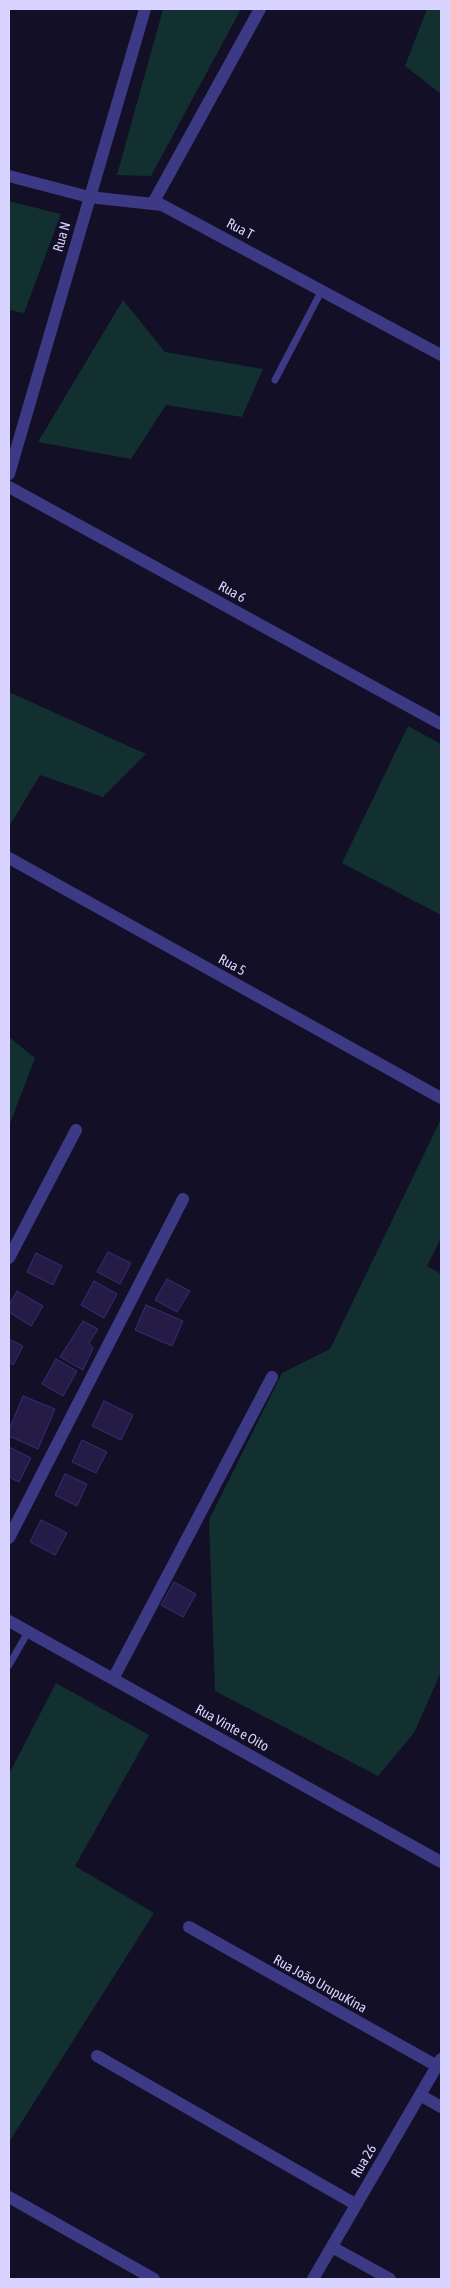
<!DOCTYPE html>
<meta charset="utf-8">
<style>
body{margin:0}
#map{position:relative;width:450px;height:2288px;overflow:hidden;background:#130f26;font-family:"Asap Condensed",sans-serif}
canvas{display:block}
.frame{position:absolute;inset:0;border:10px solid #d9d4ff;pointer-events:none}
</style>
<div id="map">
<canvas width="450" height="2288"></canvas>
<div class="frame"></div>
</div>
<script>
const g = document.querySelector('canvas').getContext('2d');
g.lineJoin = 'round';
function fillPath(path, color) { g.fillStyle = color; g.fill(path, 'evenodd'); }
const toPath = rows => new Path2D(rows.map(r => 'M' + r).join(''));
function stroke(path, color, width, dash) { g.strokeStyle = color; g.lineWidth = width; g.lineCap = dash ? 'butt' : 'round'; g.setLineDash(dash || []); g.stroke(path); }
function label(font, color, halo, rows, align = 'center') {
  g.font = font + ' "Asap Condensed",sans-serif'; g.lineWidth = 4; g.setLineDash([]); g.textBaseline = 'middle'; g.strokeStyle = halo; g.fillStyle = color; for (const [text, x, y, turn = 0] of rows) {
    g.save(); g.translate(x, y); g.rotate((+turn || 0) * Math.PI / 180); g.textAlign = isNaN(turn) ? turn : align; if (halo) g.strokeText(text, 0, 0); g.fillText(text, 0, 0); g.restore();
  }
}
fillPath(toPath([
 [163,9,241,9,151,176,117,175],
 [427,9,441,9,441,94,405,66],
 [9,201,61,214,24,313,9,310],
 [123,300,165,352,263,369,242,417,166,405,131,459,38,442],
 [9,692,146,754,103,797,40,775,9,827],
 [408,726,441,744,441,915,342,863],
 [9,1037,35,1058,9,1126],
 [441,1119,441,1238,427,1266,441,1274,441,1672,414,1733,378,1776,215,1691,209,1520,282,1373,330,1349],
 [56,1683,149,1735,75,1866,154,1913,9,2142,9,1774]
]), '#12302f');
const building = toPath([
 [108,1252,131,1263,120,1284,97,1272,108,1252],
 [36,1253,62,1266,53,1285,27,1272,36,1253],
 [167,1279,190,1291,177,1312,155,1300,167,1279],
 [94,1281,117,1294,104,1318,81,1305,94,1281],
 [17,1291,43,1306,31,1326,9,1312,9,1305,17,1291],
 [146,1305,183,1321,172,1346,135,1330,146,1305],
 [83,1321,98,1329,89,1343,93,1348,83,1370,60,1357,83,1321],
 [9,1339,23,1346,13,1365,9,1362,9,1339],
 [56,1359,77,1371,63,1396,42,1384,56,1359],
 [23,1396,55,1409,38,1449,9,1436,9,1430,23,1396],
 [104,1401,133,1415,121,1440,92,1426,104,1401],
 [82,1440,107,1452,96,1473,72,1462,82,1440],
 [9,1447,31,1458,19,1482,9,1477,9,1447],
 [65,1474,87,1484,77,1506,55,1495,65,1474],
 [41,1520,67,1533,55,1555,30,1542,41,1520],
 [174,1582,196,1594,183,1617,161,1605,174,1582]
]);
fillPath(building, '#241b47');
stroke(building, '#3b2d73', 1);
stroke(toPath([
 [275,380,322,290],
 [9,1665,28,1632]
]), '#3d3a85', 7);
stroke(toPath([
 [9,176,89,197,162,205,441,355],
 [153,203,260,9],
 [9,474,145,9],
 [9,487,441,724],
 [9,858,441,1098],
 [9,1258,76,1130],
 [9,1538,183,1199],
 [9,1621,441,1862],
 [113,1679,272,1377],
 [189,1927,437,2066],
 [97,2056,355,2204],
 [420,2095,441,2107],
 [9,2197,154,2279],
 [332,2247,390,2279],
 [313,2279,441,2059]
]), '#3d3a85', 12);
label('14px', '#d9d4ff', '#130f26', [
 ["Rua T",240,229,28],
 ["Rua N",62,237,-74],
 ["Rua 6",232,592,29],
 ["Rua 5",232,965,29],
 ["Rua Vinte e Oito",232,1728,29],
 ["Rua João UrupuKina",320,1984,29],
 ["Rua 26",364,2161,-59]
]);
</script>
